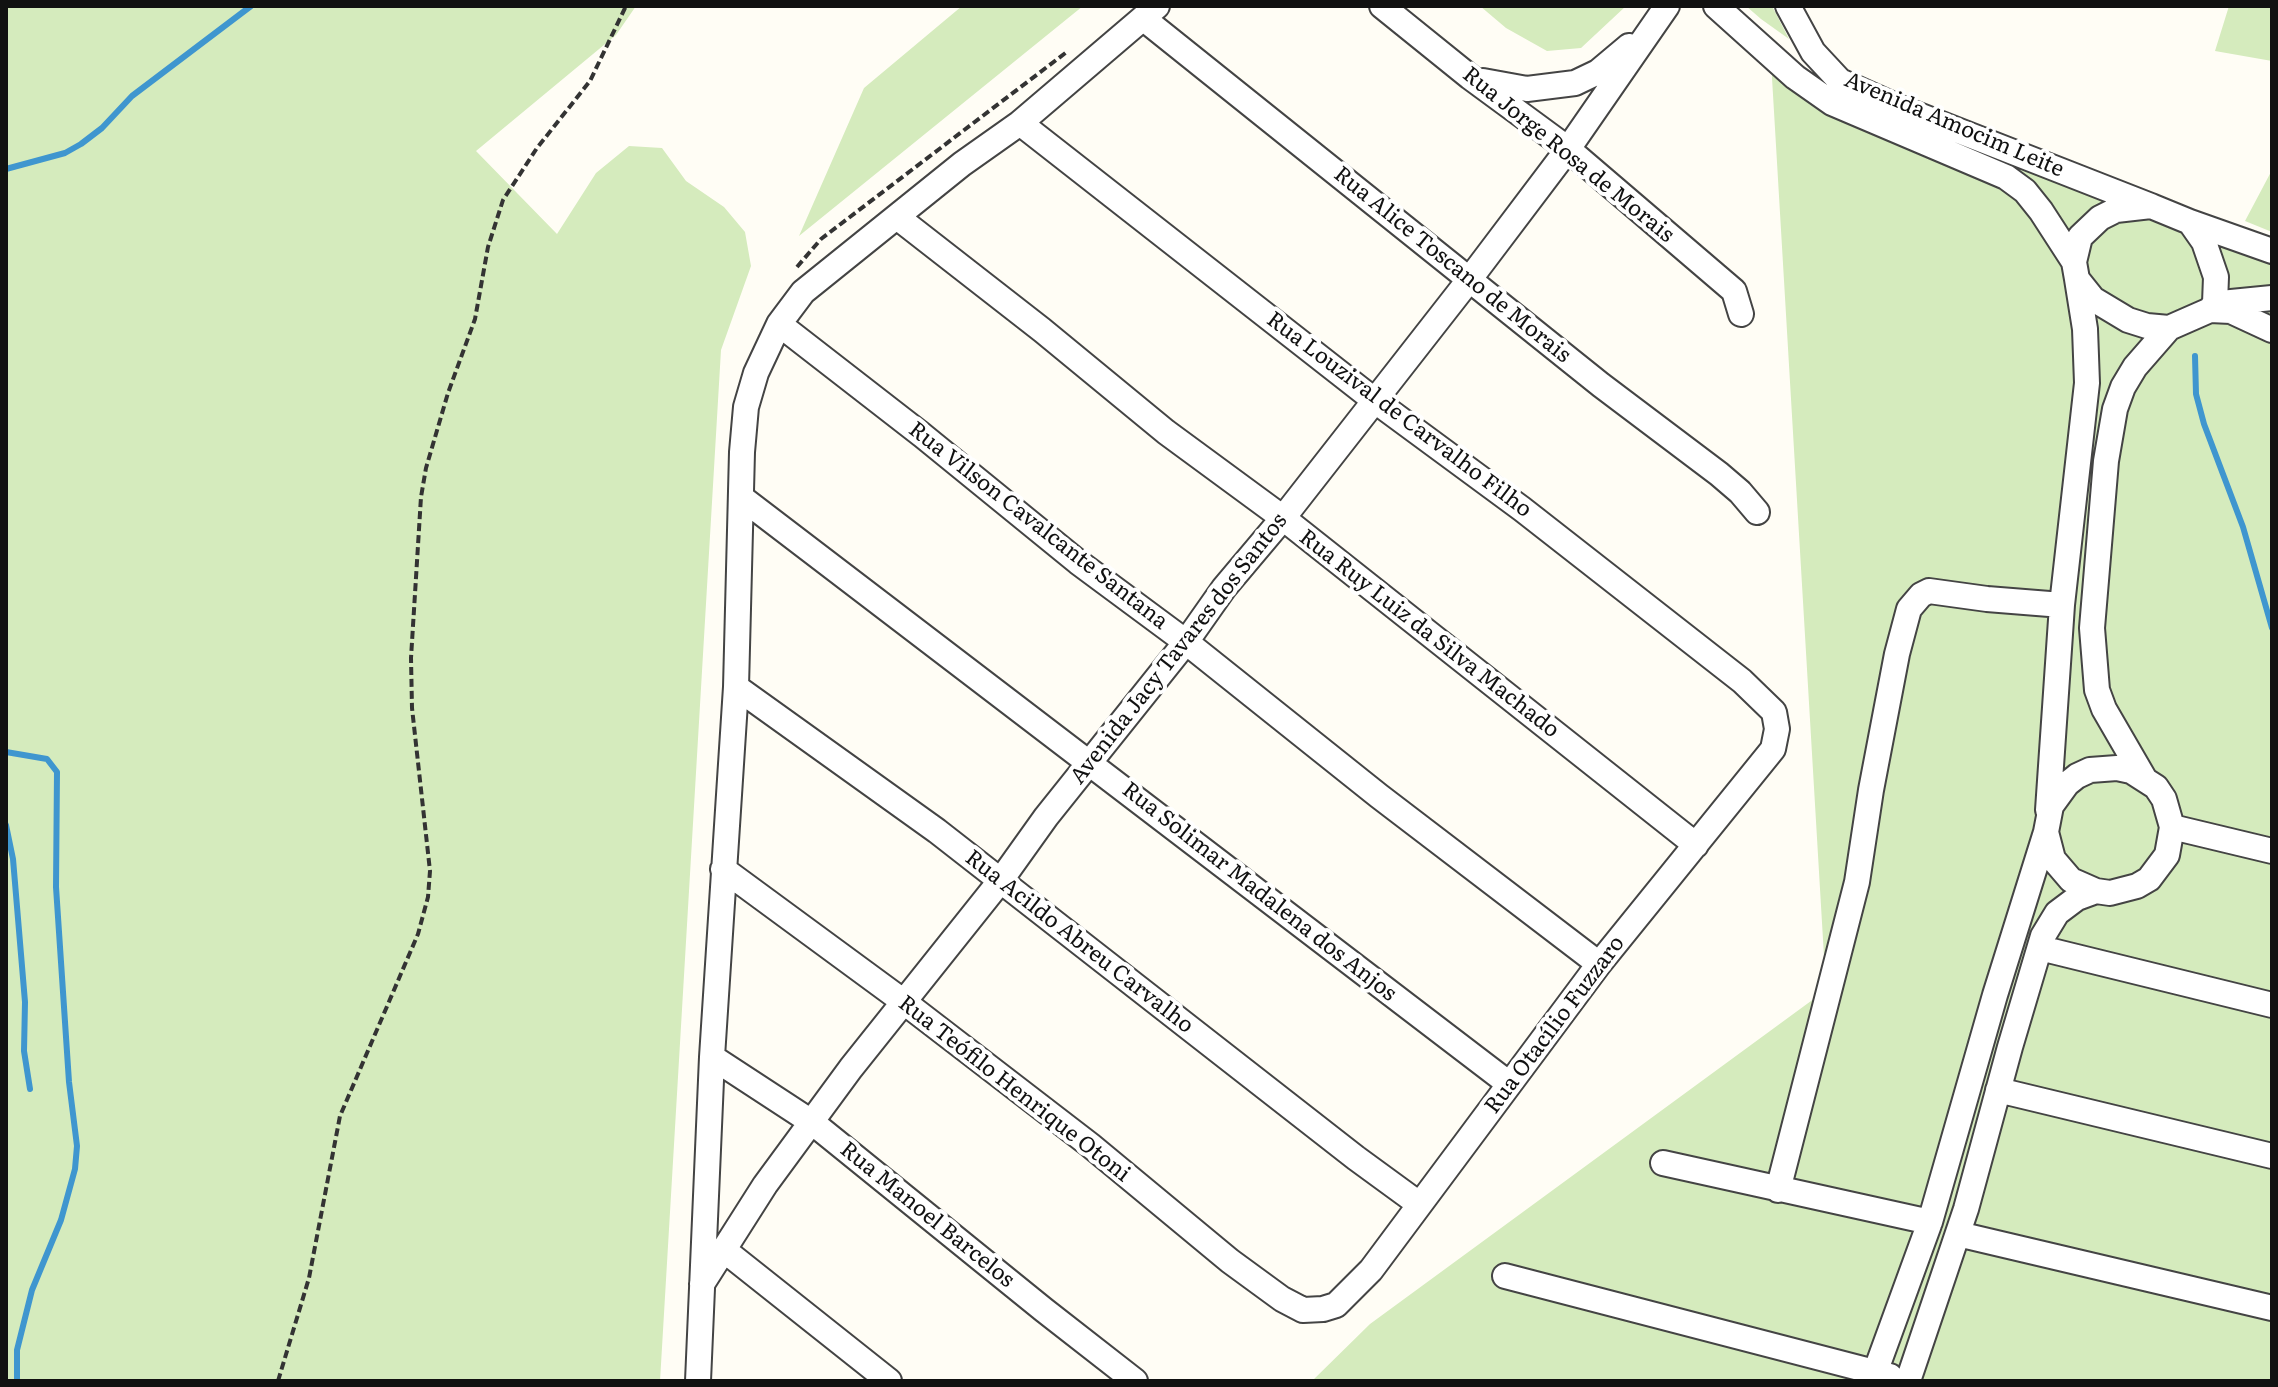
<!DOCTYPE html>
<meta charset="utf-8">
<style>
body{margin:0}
#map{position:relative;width:2278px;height:1387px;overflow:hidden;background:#fffdf5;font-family:Literata,serif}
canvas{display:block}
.frame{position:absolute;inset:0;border:8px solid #111;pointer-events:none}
</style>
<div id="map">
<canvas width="2278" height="1387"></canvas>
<div class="frame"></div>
</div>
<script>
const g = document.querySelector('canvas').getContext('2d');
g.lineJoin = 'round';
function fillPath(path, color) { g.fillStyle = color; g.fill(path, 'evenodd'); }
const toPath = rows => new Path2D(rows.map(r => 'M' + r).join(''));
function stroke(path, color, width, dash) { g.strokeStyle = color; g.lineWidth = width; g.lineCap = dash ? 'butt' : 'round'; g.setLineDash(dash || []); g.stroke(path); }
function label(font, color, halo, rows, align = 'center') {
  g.font = font + ' Literata,serif'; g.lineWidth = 8; g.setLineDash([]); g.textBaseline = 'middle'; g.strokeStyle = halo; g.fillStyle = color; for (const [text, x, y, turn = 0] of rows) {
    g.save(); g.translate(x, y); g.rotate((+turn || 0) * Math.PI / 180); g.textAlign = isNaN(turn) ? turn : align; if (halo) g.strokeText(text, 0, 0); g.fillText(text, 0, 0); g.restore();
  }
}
fillPath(toPath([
 [6,6,636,6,616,35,476,151,557,234,596,173,629,146,662,148,686,181,724,207,745,232,751,266,721,350,660,1381,6,1381],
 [962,6,1083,6,799,236,864,88],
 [1480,6,1626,6,1581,48,1547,51,1506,28],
 [1746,6,1772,6,1789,39,1761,19],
 [2229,6,2272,6,2272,61,2215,51],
 [1771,61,2272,260,2272,1381,1312,1381,1370,1324,1826,990],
 [2272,170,2272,232,2245,221]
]), '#d5ebbd');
stroke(toPath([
 [6,169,65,153,81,144,102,128,132,96,251,6],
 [2195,356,2196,394,2204,424,2243,527,2272,628],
 [6,752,47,759,57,772,56,887,69,1082,77,1146,75,1169,61,1220,32,1290,17,1350,17,1381],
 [6,825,13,859,25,1002,24,1051,30,1089]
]), '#3f96cf', 6);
const minor = toPath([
 [1382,6,1470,77,1568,149,1734,291,1741,314],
 [1716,6,1795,77,1832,103,2006,177,2025,191,2041,211,2074,262],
 [1788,6,1813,52,1840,81,1898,107,2151,206],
 [1144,19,1601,385,1719,474,1740,492,1757,512],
 [1483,81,1527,89,1575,83,1598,72,1629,46],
 [2151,206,2190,222,2204,242,2216,277,2215,303,2210,310,2169,328,2147,326,2128,320,2093,299,2077,279,2074,262,2080,237,2100,218,2116,210,2151,206],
 [897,217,1042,330,1166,432,1283,518,1696,845],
 [2190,222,2272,251],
 [2221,303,2272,298],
 [2210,310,2231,311,2272,330],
 [779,324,922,435,1078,562,1186,642,1379,796,1599,964],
 [742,498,1508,1083],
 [736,687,937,831,1356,1158,1419,1204],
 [2144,778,2104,709,2097,690,2092,628,2106,461,2115,409,2123,387,2135,367,2169,328],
 [2048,810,2062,605,2087,383,2085,329,2077,279],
 [2172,827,2272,851],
 [723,869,904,1002,1090,1145,1230,1261,1282,1299,1303,1310,1323,1309,1336,1305,1371,1270,1599,964,1773,749,1777,729,1774,712,1742,681,1522,509,1374,400,1020,123],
 [2040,948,2272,1005],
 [712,1057,813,1123,1044,1310,1135,1381],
 [1998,1090,2272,1156],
 [1663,1163,1930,1222],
 [1778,1190,1857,882,1871,790,1897,654,1909,609,1921,595,1929,591,1987,599,2062,605],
 [1958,1234,2272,1308],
 [724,1250,889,1381],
 [1505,1276,1890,1376],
 [702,1284,765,1185,851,1068,1001,880,1046,817,1186,642,1224,588,1283,518,1469,280,1568,149,1667,6],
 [698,1381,712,1057,736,687,742,452,746,407,756,373,779,324,803,292,962,164,1020,123,1157,6],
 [1872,1381,1930,1222,1995,995,2046,832,2051,806,2067,784,2077,776,2090,770,2117,768,2131,771,2156,787,2164,799,2172,827,2167,855,2149,879,2137,886,2110,893,2096,891,2071,880,2053,859,2046,832],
 [1908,1381,1966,1209,2010,1047,2043,936,2057,913,2077,898,2096,891]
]);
stroke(minor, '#444', 28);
stroke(toPath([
 [797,267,821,239,1068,51],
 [278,1381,309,1278,340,1116,418,934,428,897,430,871,412,708,411,658,421,497,426,468,448,393,475,319,488,247,503,200,537,148,590,81,626,6]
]), '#333', 4, [8, 4]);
stroke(minor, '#fff', 24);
label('22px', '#111', '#fff', [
 ["Avenida Amocim Leite",1954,125,23],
 ["Rua Jorge Rosa de Morais",1568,155,39],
 ["Rua Alice Toscano de Morais",1452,265,39],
 ["Rua Louzival de Carvalho Filho",1399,415,37],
 ["Rua Vilson Cavalcante Santana",1038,526,38],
 ["Rua Ruy Luiz da Silva Machado",1429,634,38],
 ["Avenida Jacy Tavares dos Santos",1179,649,-52],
 ["Rua Solimar Madalena dos Anjos",1259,892,38],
 ["Rua Acildo Abreu Carvalho",1079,942,38],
 ["Rua Otacílio Fuzzaro",1555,1025,-53],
 ["Rua Teófilo Henrique Otoni",1014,1089,38],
 ["Rua Manoel Barcelos",927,1215,39]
]);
</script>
